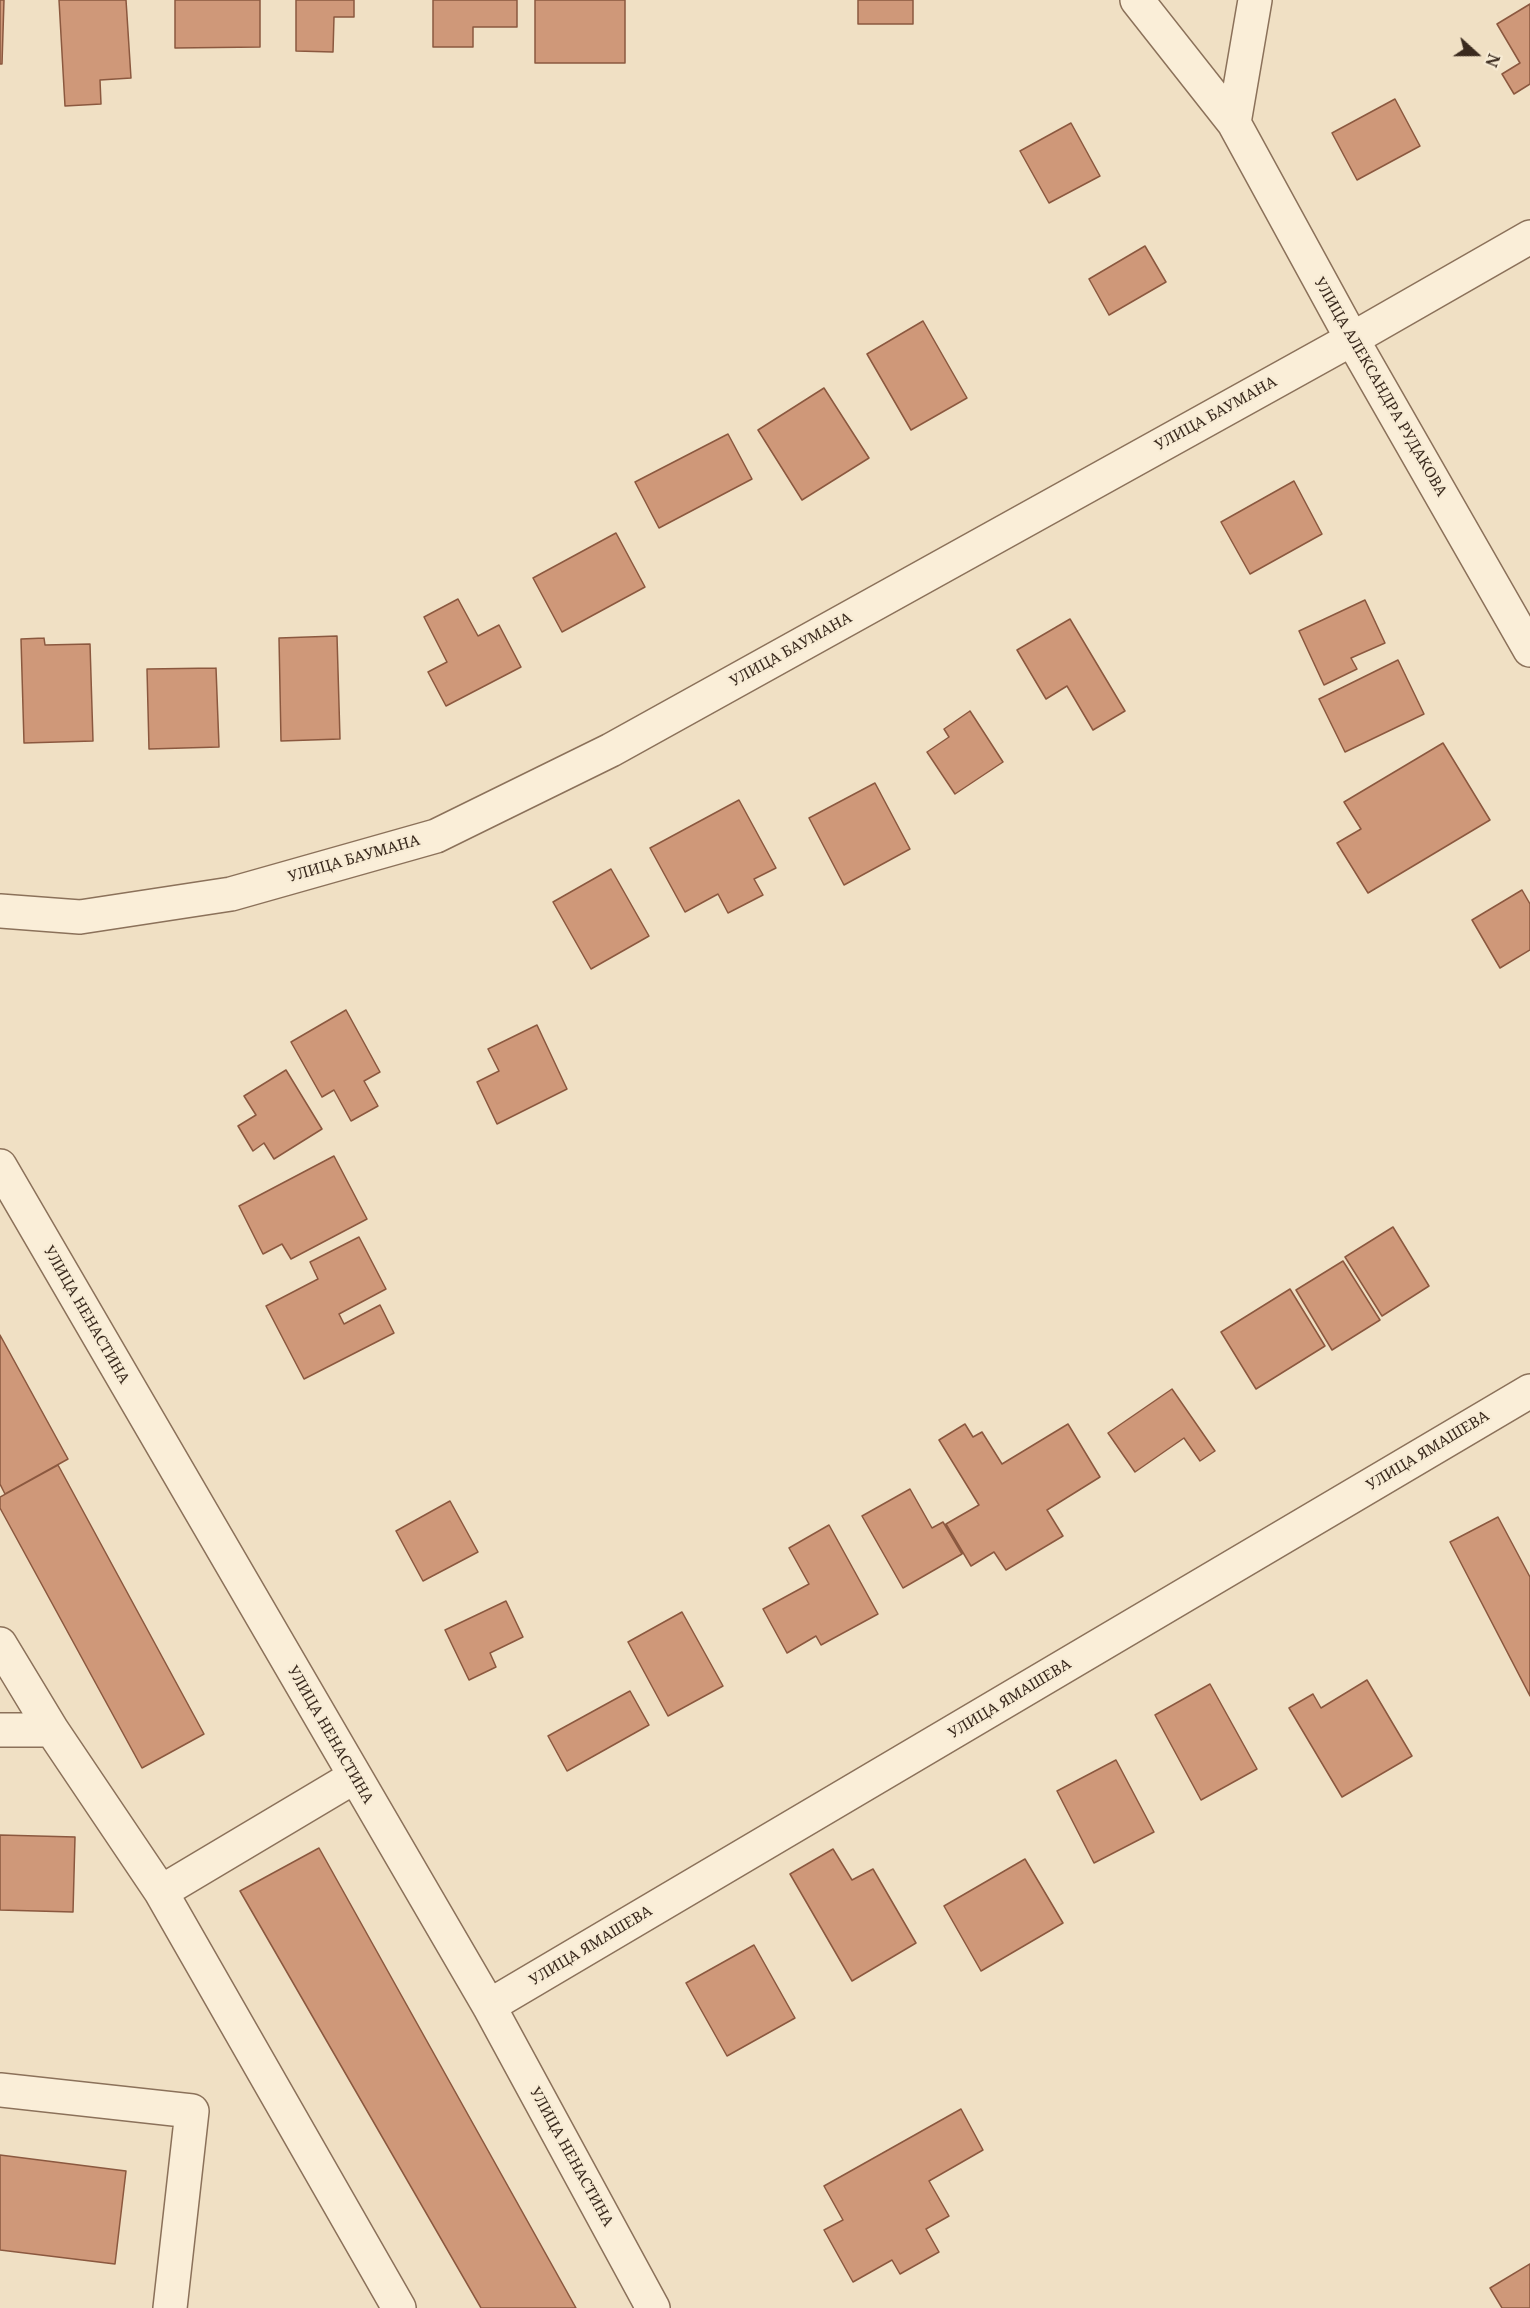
<!DOCTYPE html>
<meta charset="utf-8">
<style>
body{margin:0}
#map{position:relative;width:1530px;height:2308px;overflow:hidden;background:#f0e0c4;font-family:"Noto Serif",serif}
canvas{display:block}
.north{position:absolute;left:1446px;top:24px;width:60px;height:60px;-webkit-text-stroke:4px #f7ebd4;paint-order:stroke;rotate:111deg;font-size:16px;font-weight:700;line-height:24px;text-align:center;color:#3a2a1e}
.north::after{content:'';display:block;margin:auto;width:21px;height:27px;background:#3a2a1e;clip-path:polygon(50% 0,100% 100%,50% 72%,0 100%)}
</style>
<div id="map">
<canvas width="1530" height="2308"></canvas>
<div class="north">N</div>
</div>
<script>
const g = document.querySelector('canvas').getContext('2d');
g.lineJoin = 'round';
function fillPath(path, color) { g.fillStyle = color; g.fill(path, 'evenodd'); }
const toPath = rows => new Path2D(rows.map(r => 'M' + r).join(''));
function stroke(path, color, width, dash) { g.strokeStyle = color; g.lineWidth = width; g.lineCap = dash ? 'butt' : 'round'; g.setLineDash(dash || []); g.stroke(path); }
function label(font, color, halo, rows, align = 'center') {
  g.font = font + ' "Noto Serif",serif'; g.lineWidth = 4.5; g.setLineDash([]); g.textBaseline = 'middle'; g.strokeStyle = halo; g.fillStyle = color; for (const [text, x, y, turn = 0] of rows) {
    g.save(); g.translate(x, y); g.rotate((+turn || 0) * Math.PI / 180); g.textAlign = isNaN(turn) ? turn : align; if (halo) g.strokeText(text, 0, 0); g.fillText(text, 0, 0); g.restore();
  }
}
const building = toPath([
 [0,0,4,0,2,64,0,64,0,0],
 [59,0,126,0,131,78,100,80,101,104,65,106,59,0],
 [175,0,260,0,260,47,175,48,175,0],
 [296,0,354,0,354,17,334,17,333,52,296,51,296,0],
 [433,0,517,0,517,27,473,27,473,47,433,47,433,0],
 [535,0,625,0,625,63,535,63,535,0],
 [858,0,913,0,913,24,858,24,858,0],
 [1530,4,1530,84,1514,94,1502,74,1520,63,1497,24,1530,4],
 [1395,99,1420,146,1357,180,1332,133,1395,99],
 [1071,123,1100,176,1049,203,1020,151,1071,123],
 [1145,246,1166,282,1109,315,1089,279,1145,246],
 [923,321,967,398,911,430,867,354,923,321],
 [824,388,869,458,802,500,758,430,824,388],
 [728,434,752,479,659,528,635,482,728,434],
 [1294,481,1322,534,1250,574,1221,522,1294,481],
 [616,533,645,587,562,632,533,578,616,533],
 [458,599,478,636,499,625,521,667,446,706,428,672,447,662,424,617,458,599],
 [1365,600,1385,643,1351,658,1357,669,1324,685,1299,631,1365,600],
 [1070,619,1125,711,1093,730,1067,686,1046,699,1017,650,1070,619],
 [337,636,340,739,281,741,279,638,337,636],
 [44,638,45,645,90,644,93,741,24,743,21,639,44,638],
 [1398,660,1424,714,1345,752,1319,699,1398,660],
 [216,668,219,747,149,749,147,669,216,668],
 [970,711,1003,762,955,794,927,752,949,737,944,729,970,711],
 [1443,743,1490,820,1368,893,1337,843,1361,829,1344,802,1443,743],
 [875,783,910,849,844,885,809,818,875,783],
 [739,800,776,868,754,879,763,895,728,913,718,894,685,912,650,848,739,800],
 [611,869,649,936,591,969,553,902,611,869],
 [1522,890,1530,904,1530,950,1500,968,1472,920,1522,890],
 [346,1010,380,1072,364,1081,378,1106,351,1121,334,1090,322,1097,291,1042,346,1010],
 [537,1025,567,1089,497,1124,477,1082,499,1071,488,1049,537,1025],
 [286,1070,322,1129,274,1159,264,1143,253,1151,238,1126,256,1115,244,1096,286,1070],
 [334,1156,367,1219,291,1259,282,1244,263,1254,239,1206,334,1156],
 [1393,1227,1429,1286,1382,1316,1345,1257,1393,1227],
 [359,1237,386,1289,339,1314,344,1324,380,1305,394,1333,304,1379,266,1306,318,1279,310,1262,359,1237],
 [1343,1261,1380,1320,1332,1350,1296,1290,1343,1261],
 [1290,1289,1325,1346,1256,1389,1221,1332,1290,1289],
 [0,1335,68,1459,5,1494,0,1484,0,1335],
 [1172,1389,1215,1451,1200,1461,1184,1438,1135,1472,1108,1433,1172,1389],
 [965,1424,973,1437,982,1432,1002,1464,1068,1424,1100,1477,1047,1510,1063,1536,1006,1570,994,1552,971,1566,946,1524,979,1505,939,1440,965,1424],
 [58,1465,204,1734,142,1768,0,1508,0,1497,58,1465],
 [910,1489,932,1528,943,1522,962,1554,903,1588,862,1516,910,1489],
 [450,1501,478,1552,423,1581,396,1531,450,1501],
 [1498,1517,1530,1577,1530,1696,1450,1542,1498,1517],
 [829,1525,878,1614,821,1645,816,1636,787,1653,763,1609,809,1584,789,1548,829,1525],
 [506,1601,523,1637,490,1653,496,1667,469,1680,445,1630,506,1601],
 [682,1612,723,1686,668,1716,628,1642,682,1612],
 [1367,1680,1412,1756,1342,1797,1289,1708,1313,1694,1321,1708,1367,1680],
 [1210,1684,1257,1769,1201,1800,1155,1715,1210,1684],
 [630,1691,649,1725,567,1771,548,1736,630,1691],
 [1116,1760,1154,1832,1094,1863,1057,1791,1116,1760],
 [0,1835,75,1837,73,1912,0,1910,0,1835],
 [319,1848,576,2308,481,2308,240,1891,319,1848],
 [833,1849,852,1880,873,1869,916,1943,852,1981,790,1874,833,1849],
 [1025,1859,1063,1923,981,1971,944,1906,1025,1859],
 [754,1945,795,2018,727,2056,686,1983,754,1945],
 [961,2109,983,2150,929,2181,949,2216,926,2229,939,2252,900,2274,892,2260,853,2282,824,2230,843,2220,824,2186,961,2109],
 [0,2155,126,2171,115,2264,0,2250,0,2155],
 [1530,2264,1530,2308,1502,2308,1490,2288,1530,2264]
]);
fillPath(building, '#cf9879');
stroke(building, '#8b583f', 1.5);
const minor = toPath([
 [1137,0,1234,123,1352,339,1530,650],
 [1234,123,1255,0],
 [0,911,80,917,231,894,436,836,611,750,1352,339,1530,237],
 [0,1166,489,2006,653,2308],
 [0,1644,52,1730,0,1730],
 [52,1730,161,1892,354,1777],
 [161,1892,399,2308],
 [489,2006,1530,1391],
 [0,2090,192,2111,170,2308]
]);
stroke(minor, '#8b715a', 36);
stroke(minor, '#faeed8', 33);
label('15px', '#3a2a1e', '#f7ebd4', [
 ["УЛИЦА АЛЕКСАНДРА РУДАКОВА",1380,387,60],
 ["УЛИЦА БАУМАНА",1216,414,-29],
 ["УЛИЦА БАУМАНА",791,650,-29],
 ["УЛИЦА БАУМАНА",354,859,-16],
 ["УЛИЦА НЕНАСТИНА",86,1315,60],
 ["УЛИЦА ЯМАШЕВА",1428,1451,-31],
 ["УЛИЦА ЯМАШЕВА",1010,1699,-31],
 ["УЛИЦА НЕНАСТИНА",330,1735,60],
 ["УЛИЦА ЯМАШЕВА",591,1946,-31],
 ["УЛИЦА НЕНАСТИНА",571,2157,61]
]);
</script>
